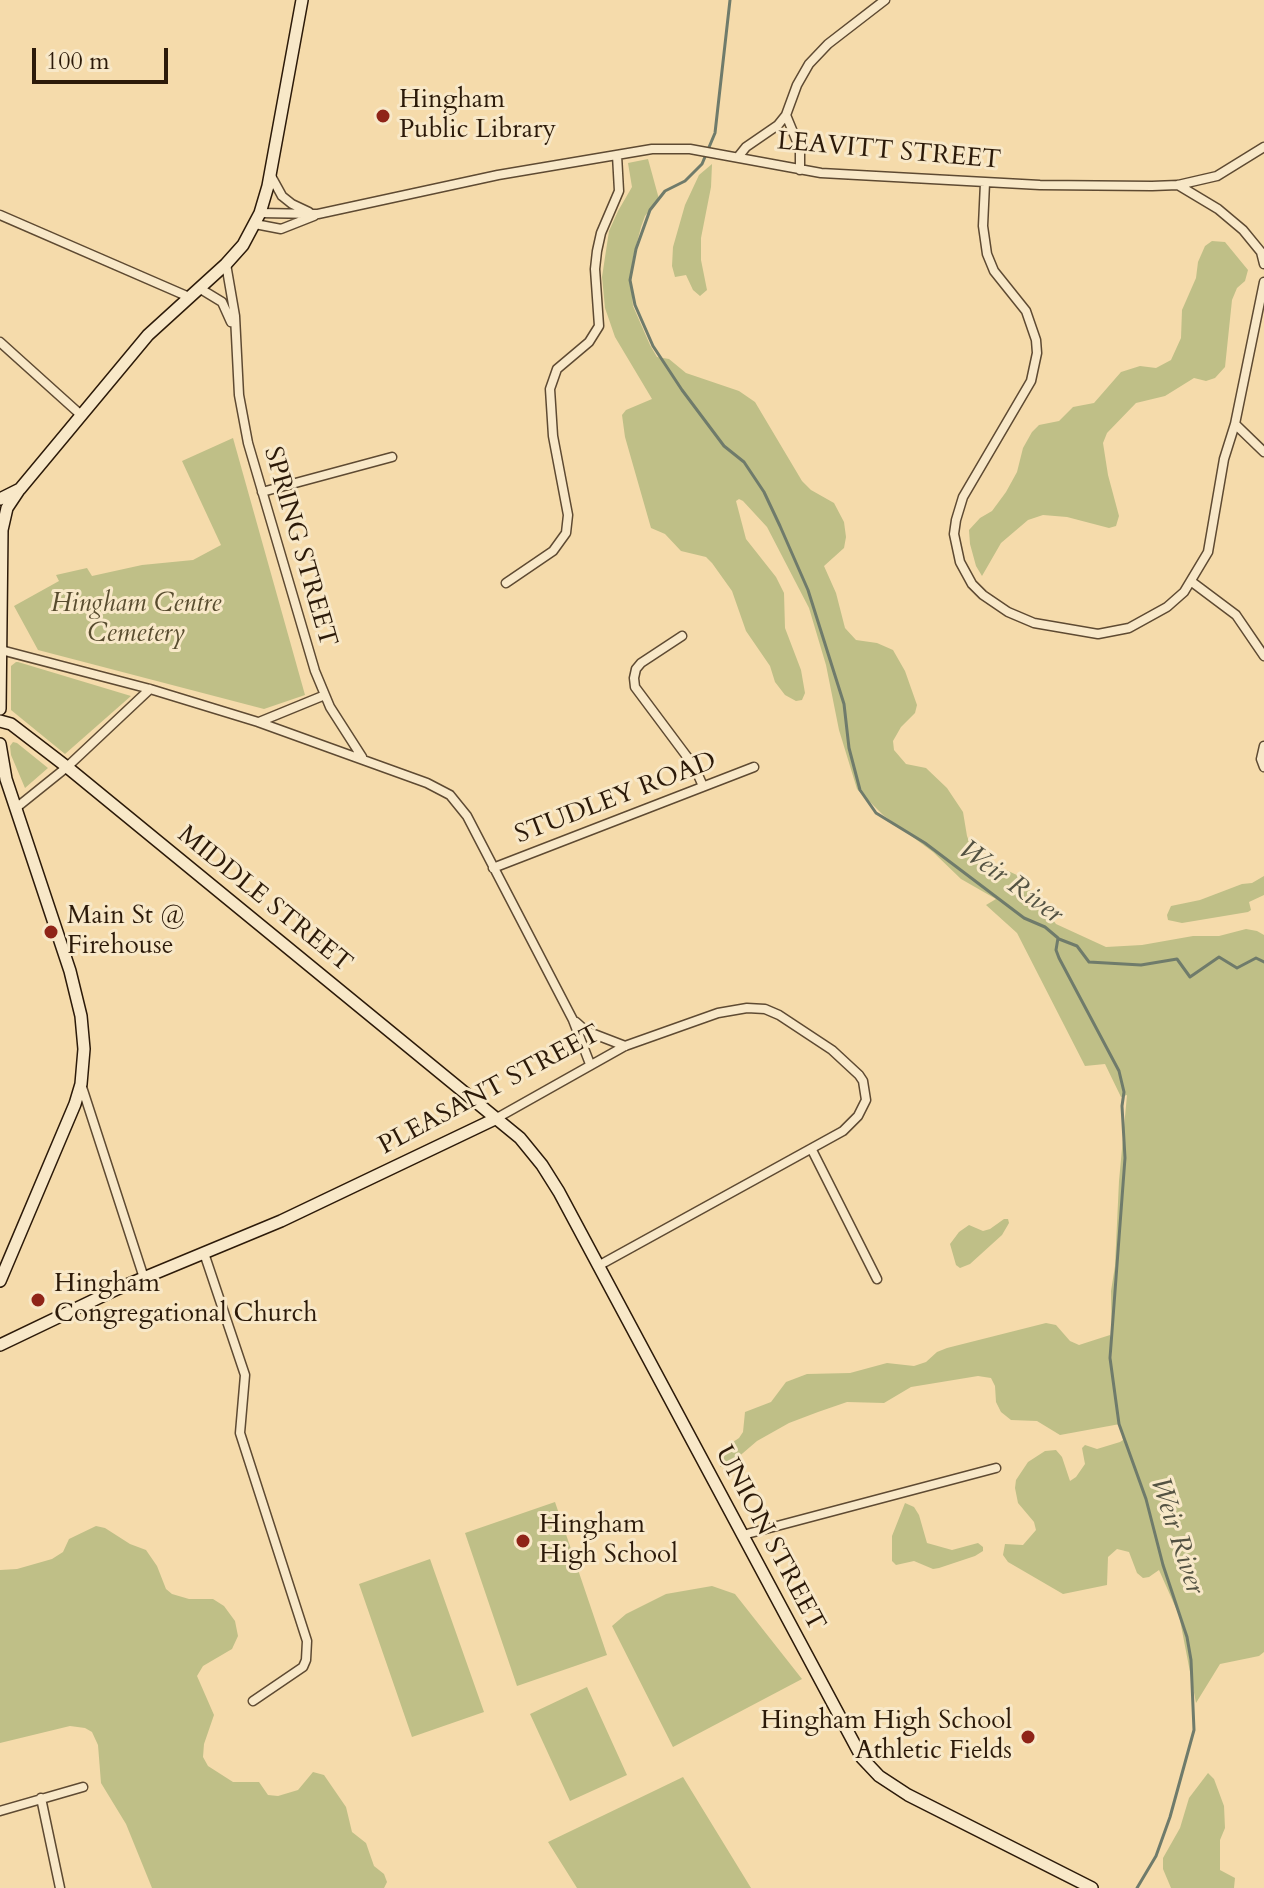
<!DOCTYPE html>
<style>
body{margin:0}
#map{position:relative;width:1264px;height:1888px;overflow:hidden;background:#f5dbab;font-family:Cardo,serif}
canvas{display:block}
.scale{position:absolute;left:32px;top:48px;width:136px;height:36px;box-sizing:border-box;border:4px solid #2c1a09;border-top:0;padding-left:10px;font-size:24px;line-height:28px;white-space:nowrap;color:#2c1a09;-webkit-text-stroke:6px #f8e8c8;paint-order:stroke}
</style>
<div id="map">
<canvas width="1264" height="1888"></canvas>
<div class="scale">100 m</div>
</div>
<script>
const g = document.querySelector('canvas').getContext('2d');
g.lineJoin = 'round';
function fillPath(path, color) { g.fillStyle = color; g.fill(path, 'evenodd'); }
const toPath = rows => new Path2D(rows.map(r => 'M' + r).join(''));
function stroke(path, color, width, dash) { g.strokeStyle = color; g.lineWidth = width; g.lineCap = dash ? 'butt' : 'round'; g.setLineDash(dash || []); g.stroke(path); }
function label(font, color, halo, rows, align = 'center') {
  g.font = font + ' Cardo,serif'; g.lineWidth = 6; g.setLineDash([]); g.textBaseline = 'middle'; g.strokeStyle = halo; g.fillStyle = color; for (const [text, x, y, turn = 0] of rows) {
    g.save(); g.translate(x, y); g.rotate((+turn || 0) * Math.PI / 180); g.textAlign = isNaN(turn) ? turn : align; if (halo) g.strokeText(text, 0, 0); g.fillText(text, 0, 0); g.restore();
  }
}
fillPath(toPath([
 [648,159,659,199,645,216,641,227,633,258,631,283,633,306,650,345,657,357,669,359,686,373,739,391,755,402,802,481,811,490,834,503,844,522,846,537,844,548,824,566,836,593,845,628,856,640,877,643,893,650,905,671,917,705,915,713,901,727,893,741,894,750,906,764,926,768,947,788,963,812,967,836,974,855,1019,876,1056,924,1106,947,1142,945,1193,936,1219,936,1246,929,1257,931,1264,935,1264,1652,1259,1656,1220,1664,1196,1703,1179,1615,1159,1570,1149,1577,1143,1578,1137,1573,1129,1552,1117,1549,1108,1557,1107,1585,1063,1594,1008,1562,1003,1555,1005,1544,1023,1545,1036,1530,1034,1522,1018,1503,1015,1488,1016,1480,1028,1462,1045,1451,1056,1450,1062,1457,1070,1481,1076,1477,1085,1464,1082,1448,1085,1445,1097,1449,1120,1442,1123,1440,1120,1424,1060,1435,1037,1421,1011,1420,1001,1412,996,1402,995,1386,991,1378,978,1376,911,1387,884,1403,847,1402,818,1412,789,1423,757,1441,729,1465,720,1467,724,1448,739,1438,743,1432,745,1412,771,1402,786,1382,807,1374,850,1373,887,1363,914,1366,926,1362,937,1352,947,1348,1046,1323,1056,1325,1070,1341,1079,1345,1110,1335,1112,1362,1111,1291,1115,1266,1119,1181,1127,1095,1121,1097,1105,1064,1085,1066,1017,933,986,905,996,899,961,879,933,852,883,815,857,789,839,730,826,665,809,608,767,527,743,501,739,499,736,501,746,539,776,577,784,593,785,628,801,670,805,693,802,700,796,701,785,695,775,682,770,666,746,631,732,591,712,563,706,557,681,551,665,534,651,528,625,437,622,415,626,410,652,399,615,337,605,308,602,277,609,231,618,211,632,187,628,163],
 [712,164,711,187,701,238,701,260,707,290,700,296,693,290,686,275,675,277,672,266,673,247,685,205,699,175],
 [1212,241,1225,242,1248,270,1245,281,1237,288,1232,300,1225,367,1215,378,1206,381,1194,378,1165,396,1136,403,1107,433,1103,443,1108,475,1119,516,1116,526,1109,528,1067,517,1043,515,1028,520,1001,543,982,576,976,566,970,544,969,530,980,518,992,511,1006,492,1017,472,1023,448,1032,432,1039,425,1059,421,1073,407,1094,403,1121,372,1140,366,1156,368,1171,360,1181,338,1182,310,1196,278,1198,262,1205,246],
 [233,438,305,695,264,709,38,650,14,606,59,581,56,575,87,568,92,576,142,565,193,560,221,545,182,461],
 [16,662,18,662,131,696,65,754,11,710,11,666],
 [13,742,17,743,48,768,25,788,11,755,10,746],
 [1264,876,1264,895,1249,902,1251,910,1248,912,1182,923,1168,920,1167,915,1171,906,1200,900,1242,884,1252,883],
 [1004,1219,1008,1219,1009,1223,1002,1235,970,1264,960,1268,956,1265,950,1244,959,1232,969,1225,983,1231,990,1229],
 [555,1502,607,1655,517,1686,465,1533],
 [905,1503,914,1507,919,1515,927,1543,952,1550,978,1543,983,1547,983,1551,975,1556,939,1568,933,1569,914,1561,896,1565,892,1561,892,1536],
 [96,1526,105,1528,130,1544,146,1550,157,1566,166,1589,172,1594,189,1599,213,1599,224,1606,235,1621,238,1636,232,1649,203,1666,197,1676,214,1715,204,1744,203,1757,208,1766,233,1782,259,1782,268,1795,278,1796,298,1790,313,1772,324,1775,346,1807,352,1832,366,1843,374,1866,384,1874,387,1882,384,1888,152,1888,126,1824,101,1783,98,1745,92,1732,85,1728,70,1726,0,1743,0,1570,17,1569,52,1559,63,1552,69,1539],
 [430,1559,484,1712,412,1737,359,1584],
 [712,1586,735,1594,802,1679,673,1747,612,1626,626,1614,666,1594],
 [587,1687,627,1775,570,1801,530,1714],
 [1208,1773,1214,1779,1224,1806,1225,1828,1220,1840,1220,1870,1235,1878,1234,1888,1171,1888,1163,1869,1163,1858,1180,1828,1189,1798],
 [683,1777,751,1888,577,1888,548,1842]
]), '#bfbf87');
stroke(toPath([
 [730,0,715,133,702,164,685,181,665,191,650,210,636,249,630,280,635,305,653,346,682,390,724,446,744,462,764,492,780,526,808,590,844,704,849,748,860,790,876,813,925,843,1024,918,1045,927,1058,938,1056,950,1059,958,1119,1071,1124,1092,1122,1106,1125,1158,1110,1358,1119,1424,1146,1499,1163,1565,1187,1637,1191,1660,1194,1730,1170,1817,1156,1856,1137,1888],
 [1059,939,1077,946,1089,962,1141,965,1177,959,1190,977,1219,957,1237,968,1256,958,1264,962]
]), '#6f7b6b', 3);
const street = toPath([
 [738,157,746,147,778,125,786,115],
 [800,170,800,149,786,115,797,85,809,64,828,44,885,0],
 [271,176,282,196,292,204,309,212],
 [985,183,983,226,987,254,994,271,1026,311,1036,340,1037,353,1031,381,963,497,956,520,954,534,960,562,972,584,983,595,1008,612,1034,623,1098,634,1129,628,1167,607,1184,592,1208,552,1224,459,1235,424],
 [1178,185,1218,209,1243,230,1261,252,1264,264],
 [260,213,318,214,498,175,652,149,690,149,821,173,1040,185,1152,186,1178,185,1217,176,1264,147],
 [0,215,189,297],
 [255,224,281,229,314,216],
 [226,264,235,316,239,395,248,443,315,671,330,707,362,757],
 [1264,282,1235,424,1264,452],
 [199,288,222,302,231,322],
 [0,342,81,415],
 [262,492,392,457],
 [1192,582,1236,615,1264,656],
 [506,583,553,551,566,533,568,515,553,436,550,389,557,369,589,342,599,326,595,269,597,251,601,233,619,191,617,155],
 [682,636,641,663,636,669,634,678,635,687,694,766,703,786],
 [1,650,150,689,258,722,427,783,450,795,467,816,573,1020,590,1064],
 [259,722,325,695],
 [1264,746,1261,759,1264,767],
 [16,808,67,767,150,689],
 [493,868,754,767],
 [576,1022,586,1031,625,1046],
 [81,1084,144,1278],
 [497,1118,625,1046,718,1013,747,1008,765,1009,779,1015,832,1050,859,1075,863,1081,866,1100,858,1116,843,1131,598,1266],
 [812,1150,877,1279],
 [204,1253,245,1375,240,1433,307,1641,306,1660,303,1667,253,1701],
 [743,1535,996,1468],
 [41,1798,60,1888],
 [0,1811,83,1787]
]);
const secondary = toPath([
 [0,499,20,489,148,335,226,264,243,245,260,213,268,186,302,0],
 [0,709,2,530,7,508,19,490],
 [0,721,11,724,67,767,520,1138,542,1165,559,1192,862,1758,879,1776,908,1795,1092,1888],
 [0,744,6,779,70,971,81,1016,84,1049,81,1084,75,1104,0,1281],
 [0,1345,117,1289,281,1221,497,1118]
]);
stroke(street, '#5e4a32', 11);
stroke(secondary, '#2c1a09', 14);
stroke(street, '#f8e8c8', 8);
stroke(secondary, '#f8e8c8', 11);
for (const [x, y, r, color] of [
 [383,116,8,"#8f2418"],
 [51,932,8,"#8f2418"],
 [38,1300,8,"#8f2418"],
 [523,1541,8,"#8f2418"],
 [1028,1737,8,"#8f2418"]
]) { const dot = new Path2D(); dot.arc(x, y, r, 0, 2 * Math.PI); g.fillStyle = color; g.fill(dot); stroke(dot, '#f8e8c8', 3); }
label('26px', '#2c1a09', '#f8e8c8', [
 ["Hingham",399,101],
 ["Public Library",399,131],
 ["Main St @",67,917],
 ["Firehouse",67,947],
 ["Hingham",54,1285],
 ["Congregational Church",54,1315],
 ["Hingham",539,1526],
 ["High School",539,1556],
 ["Hingham High School",1012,1722,"right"],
 ["Athletic Fields",1012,1752,"right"]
], 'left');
label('26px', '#2c1a09', '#f8e8c8', [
 ["LEAVITT STREET",889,152,5],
 ["SPRING STREET",299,547,74],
 ["STUDLEY ROAD",616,799,-21],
 ["MIDDLE STREET",264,900,39],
 ["PLEASANT STREET",490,1091,-28],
 ["UNION STREET",769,1539,62]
]);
label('italic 26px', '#584c2f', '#f8e8c8', [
 ["Hingham Centre",136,605],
 ["Cemetery",136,635]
]);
label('italic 28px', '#535242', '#f8e8c8', [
 ["Weir River",1010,883,36],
 ["Weir River",1176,1536,72]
]);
</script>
